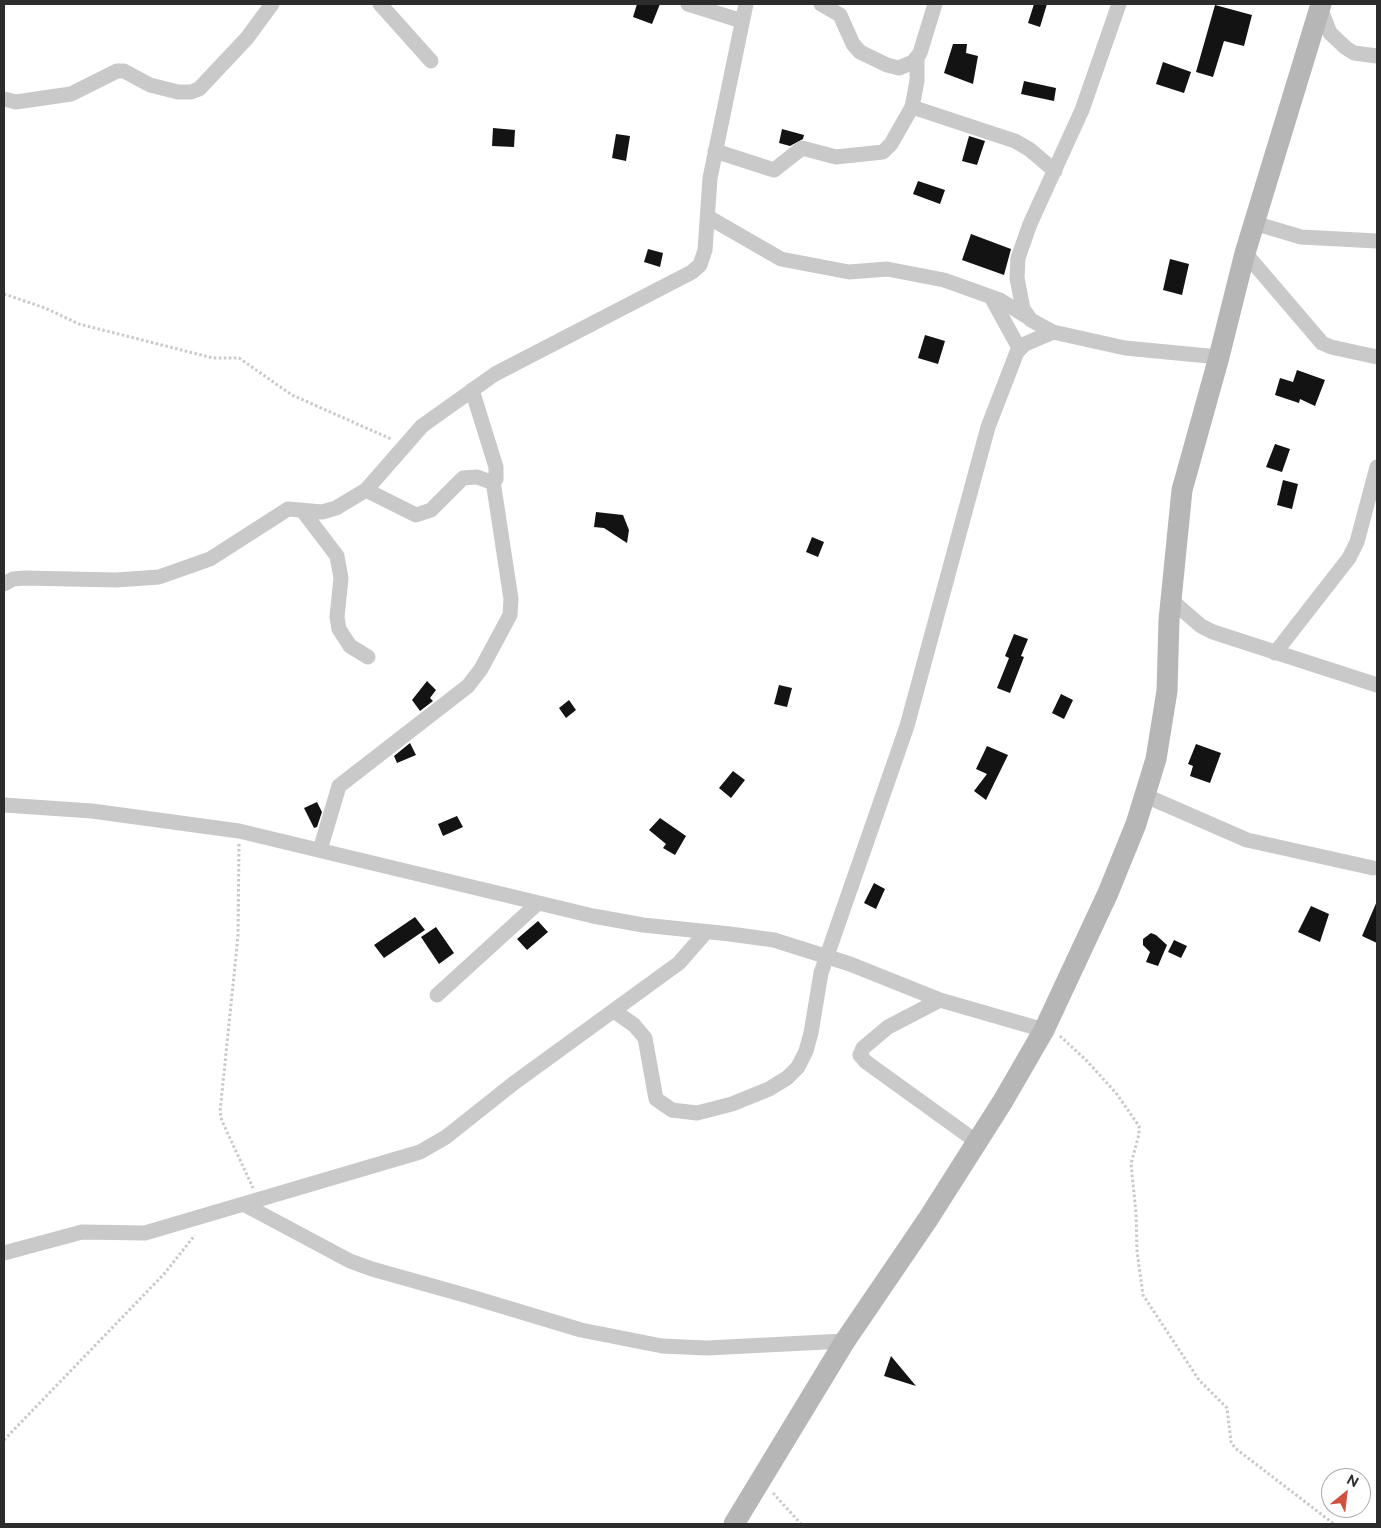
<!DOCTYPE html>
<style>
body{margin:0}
#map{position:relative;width:1381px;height:1528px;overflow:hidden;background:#fff;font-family:Raleway,sans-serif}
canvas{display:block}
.frame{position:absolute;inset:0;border:5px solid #2c2c2c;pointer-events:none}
.north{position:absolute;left:1321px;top:1468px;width:50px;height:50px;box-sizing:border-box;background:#fff;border:1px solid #ababab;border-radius:50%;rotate:29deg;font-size:14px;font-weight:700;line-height:20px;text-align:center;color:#2c2c2c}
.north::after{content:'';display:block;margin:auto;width:18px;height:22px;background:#d15040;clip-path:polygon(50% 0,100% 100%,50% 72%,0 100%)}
</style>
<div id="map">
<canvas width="1381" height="1528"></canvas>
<div class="frame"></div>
<div class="north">N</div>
</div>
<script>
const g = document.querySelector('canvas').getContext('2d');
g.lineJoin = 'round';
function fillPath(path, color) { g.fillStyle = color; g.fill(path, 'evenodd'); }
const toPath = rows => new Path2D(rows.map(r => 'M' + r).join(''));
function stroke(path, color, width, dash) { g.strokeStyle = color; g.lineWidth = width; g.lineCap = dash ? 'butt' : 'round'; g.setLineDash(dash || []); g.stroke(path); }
fillPath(toPath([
 [637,4,660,4,652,24,633,17],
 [1034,4,1047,4,1040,27,1028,23],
 [1215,5,1252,15,1244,46,1224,41,1213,77,1196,72],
 [953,44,967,44,966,53,978,56,973,84,944,73],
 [1163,62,1191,72,1184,93,1156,84],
 [1024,81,1056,88,1054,101,1021,94],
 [493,128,515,130,514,147,492,146],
 [782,129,804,135,803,139,790,146,779,143],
 [616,134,630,136,626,161,612,158],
 [969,136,985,141,977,165,962,161],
 [918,181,945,190,940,204,913,194],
 [971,234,1011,249,1004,275,962,260],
 [648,249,663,253,660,267,644,262],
 [1170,259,1189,264,1182,295,1163,290],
 [925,335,945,341,938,364,918,358],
 [1297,370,1325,380,1315,406,1300,399,1299,403,1275,395,1280,378,1293,382],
 [1275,444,1290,449,1282,472,1266,467],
 [1283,480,1298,484,1292,509,1277,505],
 [596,512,623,515,629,530,627,543,604,528,594,527],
 [812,537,824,542,818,557,806,552],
 [1014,634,1028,639,1021,656,1024,657,1010,693,997,688,1009,658,1005,656],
 [427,681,436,690,430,698,433,701,420,711,412,700],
 [779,685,792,688,787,707,774,704],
 [1061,694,1073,700,1064,719,1052,713],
 [569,700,576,710,566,718,559,708],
 [410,743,416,755,397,763,394,756],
 [1196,744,1221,753,1210,783,1190,776,1193,766,1188,764],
 [987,746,1008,755,986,800,974,791,987,774,976,769],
 [733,771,745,780,731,798,719,788],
 [317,802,322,812,317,827,314,828,304,808],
 [457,816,463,827,443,836,438,824],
 [660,818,686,836,675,855,663,848,666,844,649,830],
 [874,883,885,889,876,909,864,903],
 [1377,901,1377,943,1362,936],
 [1311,906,1329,914,1320,942,1298,932],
 [415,917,425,930,384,958,374,945],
 [538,921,548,932,527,950,517,939],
 [436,927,454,953,439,964,421,937],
 [1151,933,1156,935,1167,945,1158,966,1146,962,1150,952,1143,945,1143,939],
 [1174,940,1187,946,1181,958,1168,952],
 [891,1356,916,1386,884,1376]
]), '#131313');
stroke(toPath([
 [4,294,45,308,79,324,213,358,239,358,292,395,391,439],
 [239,844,238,936,220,1112,222,1121,253,1188],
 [1060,1036,1086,1060,1116,1093,1139,1126,1139,1134,1131,1164,1136,1213,1137,1251,1143,1295,1199,1380,1227,1408,1231,1442,1235,1448,1334,1524],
 [4,1440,164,1274,195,1235],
 [773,1493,801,1524]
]), '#c9c9c9', 3, [2.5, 2.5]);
stroke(toPath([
 [380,4,431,61],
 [688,4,742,21],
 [821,4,840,15,853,44,860,52,887,65,899,68,913,62,920,53,935,4],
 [1119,4,1082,110,1030,224,1018,258,1017,278,1023,309,1031,320,1053,332,1125,348,1219,357],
 [1320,7,1330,33,1346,48,1354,53,1377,56],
 [4,99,16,102,71,94,117,71,124,71,150,85,178,92,191,92,199,89,247,38,272,4],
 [912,107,1015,141,1029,149,1055,171],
 [715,151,774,170,802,148,836,157,883,152,891,144,912,107,917,81,917,57],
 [708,217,781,259,849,272,887,269,944,280,1000,300,1029,318],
 [1254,223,1301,237,1377,241],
 [1245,253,1322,343,1331,347,1377,357],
 [991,297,1019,348],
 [366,490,416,515,431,510,463,478,477,477,491,482,496,479,496,467,472,390],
 [302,510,337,556,341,578,337,617,339,629,350,646,368,657],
 [4,584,13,579,24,578,116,580,159,577,210,559,288,509,322,512,336,508,366,490,422,426,495,374,692,272,700,265,705,250,710,178,746,4],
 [1171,600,1201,626,1213,632,1377,685],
 [1275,653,1349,558,1357,542,1377,467],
 [1146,796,1247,840,1373,868],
 [4,805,92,811,239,831,593,916,643,925,730,934,774,940,850,964,940,1000,1044,1030],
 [320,850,339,786,468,686,481,669,510,615,511,599,493,481],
 [437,995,537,904],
 [940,1000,888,1027,863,1048,860,1055,866,1062,977,1142],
 [614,1011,634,1025,645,1038,656,1099,672,1110,697,1113,732,1104,769,1089,787,1078,798,1067,806,1051,811,1033,821,973,907,726,988,427,1017,352,1025,344,1053,332],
 [245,1205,350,1261,372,1269,468,1296,581,1330,662,1346,707,1348,845,1341],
 [4,1253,82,1232,145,1233,420,1152,446,1137,514,1083,679,963,706,932]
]), '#c9c9c9', 15);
stroke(toPath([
 [734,1524,845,1341,928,1219,1003,1101,1044,1030,1108,893,1136,824,1156,759,1167,691,1169,620,1182,490,1219,357,1245,253,1321,4]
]), '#b6b6b6', 21);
</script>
